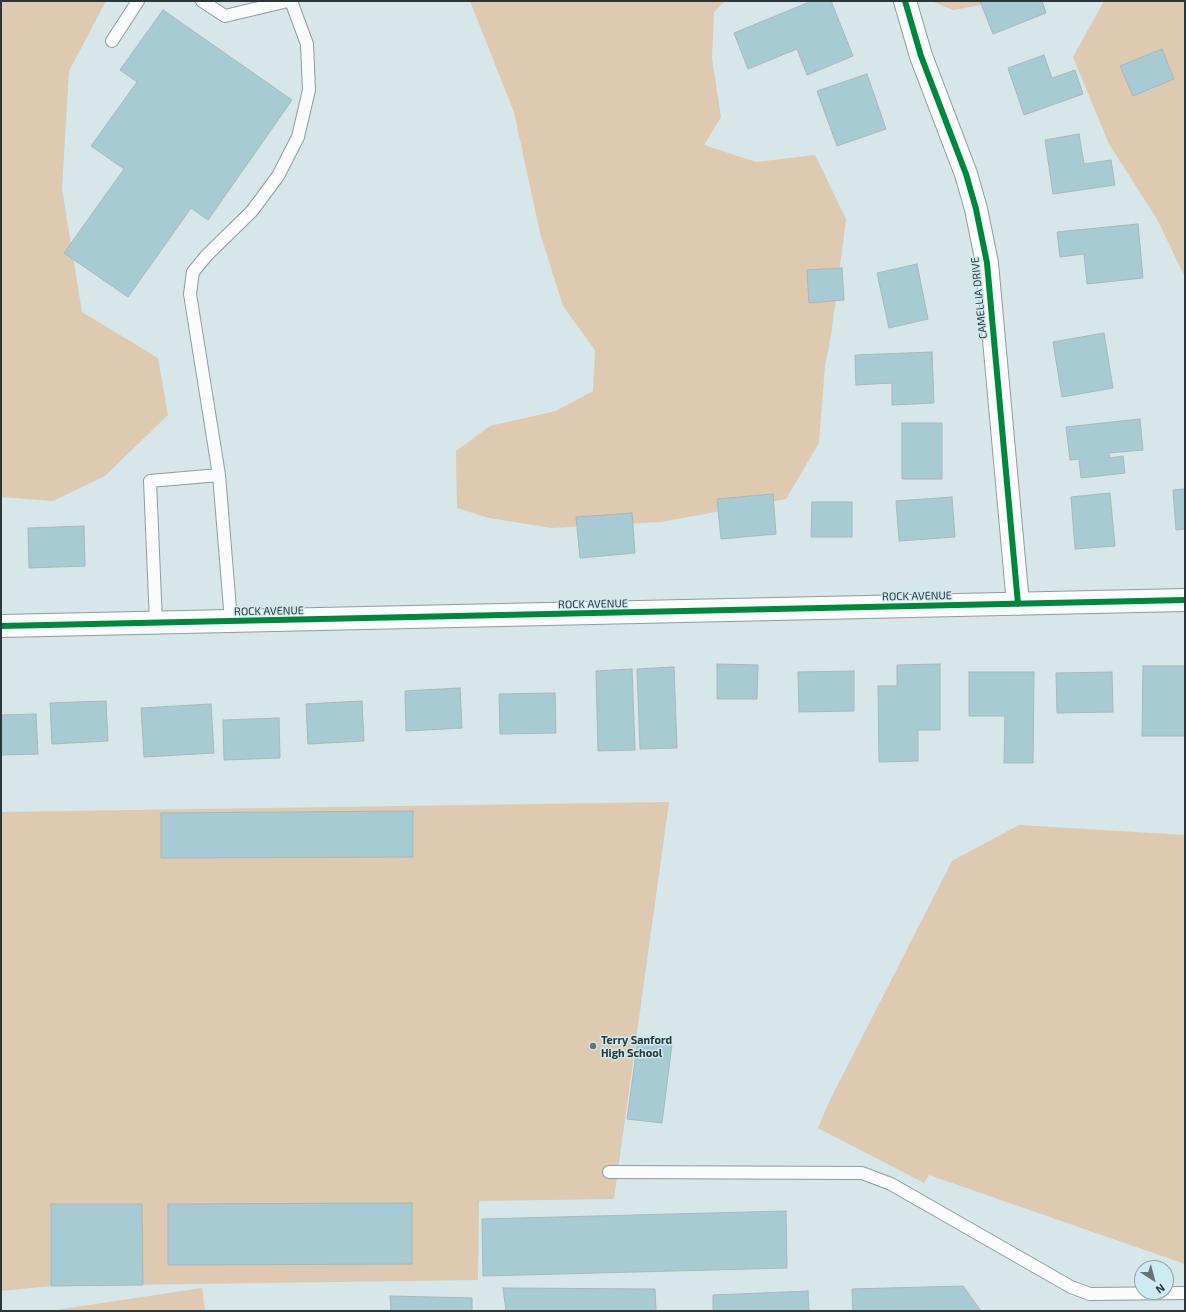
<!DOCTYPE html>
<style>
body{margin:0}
#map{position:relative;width:1186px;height:1312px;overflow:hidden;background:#d6e6e9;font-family:"Exo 2",sans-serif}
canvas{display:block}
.frame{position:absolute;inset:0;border:2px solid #2b3639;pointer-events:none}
.north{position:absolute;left:1134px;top:1260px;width:40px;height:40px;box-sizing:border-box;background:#ceebf1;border:1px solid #8da3a7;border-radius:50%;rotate:144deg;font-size:11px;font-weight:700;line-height:16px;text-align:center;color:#2b3639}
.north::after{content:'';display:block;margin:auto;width:14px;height:18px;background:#677477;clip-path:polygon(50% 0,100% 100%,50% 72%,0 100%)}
</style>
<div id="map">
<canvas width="1186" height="1312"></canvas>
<div class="frame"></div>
<div class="north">N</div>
</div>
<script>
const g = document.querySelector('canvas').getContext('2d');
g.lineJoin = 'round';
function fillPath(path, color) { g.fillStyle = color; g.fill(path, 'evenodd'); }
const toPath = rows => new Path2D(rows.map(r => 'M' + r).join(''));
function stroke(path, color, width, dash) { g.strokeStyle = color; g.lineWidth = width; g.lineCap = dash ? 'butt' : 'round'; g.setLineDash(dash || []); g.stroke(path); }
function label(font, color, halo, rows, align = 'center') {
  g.font = font + ' "Exo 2",sans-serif'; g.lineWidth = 3; g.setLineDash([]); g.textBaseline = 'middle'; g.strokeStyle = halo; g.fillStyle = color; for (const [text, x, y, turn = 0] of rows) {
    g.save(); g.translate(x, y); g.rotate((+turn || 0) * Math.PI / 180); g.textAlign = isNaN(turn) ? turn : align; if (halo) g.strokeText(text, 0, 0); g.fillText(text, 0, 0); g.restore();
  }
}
fillPath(toPath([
 [1,1,106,1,69,71,62,189,82,312,158,358,168,415,105,476,53,501,1,497],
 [470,1,725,1,714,12,712,59,721,117,704,145,756,162,815,155,846,219,831,336,825,366,819,443,786,499,661,522,552,528,489,518,457,508,456,451,490,426,556,411,593,391,595,350,563,306,540,233,514,112],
 [931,1,1003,1,953,10],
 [1104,1,1185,1,1185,277,1157,219,1109,144,1073,57],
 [669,802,614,1199,479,1201,478,1280,51,1286,1,1291,1,812],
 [1019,825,1185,835,1185,1264,929,1175,924,1183,818,1128,829,1102,952,861],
 [202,1288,205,1311,49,1311,76,1307]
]), '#dec9b1');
const building = toPath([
 [812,1,831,1,853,56,807,75,797,49,748,69,734,33,812,1],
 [980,1,1042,1,1046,13,993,34,980,1],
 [163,10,292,100,208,220,191,208,128,297,64,253,124,169,91,146,137,82,120,70,163,10],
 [1162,49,1174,79,1133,96,1120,66,1162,49],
 [1044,55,1052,78,1075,70,1083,94,1024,115,1008,68,1044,55],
 [867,74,886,129,837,146,817,91,867,74],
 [1079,134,1084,164,1111,160,1115,185,1053,194,1045,140,1079,134],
 [1138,224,1143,278,1087,284,1084,254,1060,257,1057,232,1138,224],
 [917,264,928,319,889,328,877,273,917,264],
 [842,268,844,300,809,303,807,270,842,268],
 [1104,333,1113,388,1062,397,1053,342,1104,333],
 [932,352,934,403,892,405,892,383,856,385,855,355,932,352],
 [1140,419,1143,450,1109,453,1110,458,1123,456,1125,473,1081,478,1079,459,1070,460,1066,427,1140,419],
 [902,423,942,423,942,479,902,479,902,423],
 [1185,489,1185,529,1176,530,1173,490,1185,489],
 [1110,493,1115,546,1075,549,1071,497,1110,493],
 [773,494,776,534,721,539,717,499,773,494],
 [952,497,955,537,899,541,896,501,952,497],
 [812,502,852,502,852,537,811,537,812,502],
 [632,513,635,553,580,558,576,517,632,513],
 [84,526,85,566,29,568,28,528,84,526],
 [717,664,758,665,757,699,717,699,717,664],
 [940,664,940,730,918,730,918,761,879,762,878,686,897,686,897,665,940,664],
 [1143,666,1185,666,1185,736,1142,736,1143,666],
 [674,667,677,748,640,749,637,669,674,667],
 [632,669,635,750,598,751,596,671,632,669],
 [854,671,854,711,799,712,798,672,854,671],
 [969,672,1034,672,1033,763,1004,763,1005,716,969,716,969,672],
 [1112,672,1113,712,1057,713,1056,673,1112,672],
 [460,688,462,728,406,731,405,691,460,688],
 [555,693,556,733,500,734,499,694,555,693],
 [106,701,108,741,52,744,50,703,106,701],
 [362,701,364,741,308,744,306,704,362,701],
 [211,704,214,753,144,757,141,708,211,704],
 [36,714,38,754,1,755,1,715,36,714],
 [279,718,280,758,224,760,223,720,279,718],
 [413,811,413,857,161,858,161,813,413,811],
 [638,1039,672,1044,662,1123,627,1119,638,1039],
 [412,1203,412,1264,168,1265,168,1204,412,1203],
 [51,1204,142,1204,143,1285,51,1286,51,1204],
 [786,1211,787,1268,483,1276,482,1219,786,1211],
 [963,1286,981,1311,853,1311,852,1289,963,1286],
 [503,1288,655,1289,656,1311,506,1311,503,1288],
 [808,1291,809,1311,713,1311,713,1295,808,1291],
 [390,1296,472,1298,472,1311,391,1311,390,1296]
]);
fillPath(building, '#a7cbd2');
stroke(building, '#aab7b9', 1);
const lane = toPath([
 [202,1,225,16,288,1],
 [112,41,138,1],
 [231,621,219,475,190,294,193,272,207,255,252,211,278,176,298,137,309,90,307,44,291,1],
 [156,623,150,481,219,475],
 [609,1172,862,1173,891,1184,1071,1287,1090,1294,1185,1293]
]);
const street = toPath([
 [905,1,921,56,966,174,976,209,987,263,1018,604],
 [1,626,1185,600]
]);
stroke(lane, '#909c9f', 14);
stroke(street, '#909c9f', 24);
stroke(lane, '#f9fbfc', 12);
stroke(street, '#f9fbfc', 22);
stroke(toPath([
 [905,1,921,56,966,174,976,209,987,263,1018,604],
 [1,626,1185,600]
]), '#00873e', 6);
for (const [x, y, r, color] of [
 [593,1046,4,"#677477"]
]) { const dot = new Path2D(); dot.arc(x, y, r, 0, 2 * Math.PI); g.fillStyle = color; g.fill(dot); stroke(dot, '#ceebf1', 1.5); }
label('11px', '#2b3639', '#ceebf1', [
 ["CAMELLIA DRIVE",979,298,-96],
 ["ROCK AVENUE",917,596,-1],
 ["ROCK AVENUE",593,604,-1],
 ["ROCK AVENUE",269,611,-1]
]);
label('bold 11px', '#2b3639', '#ceebf1', [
 ["Terry Sanford",601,1040],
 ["High School",601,1053]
], 'left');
</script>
